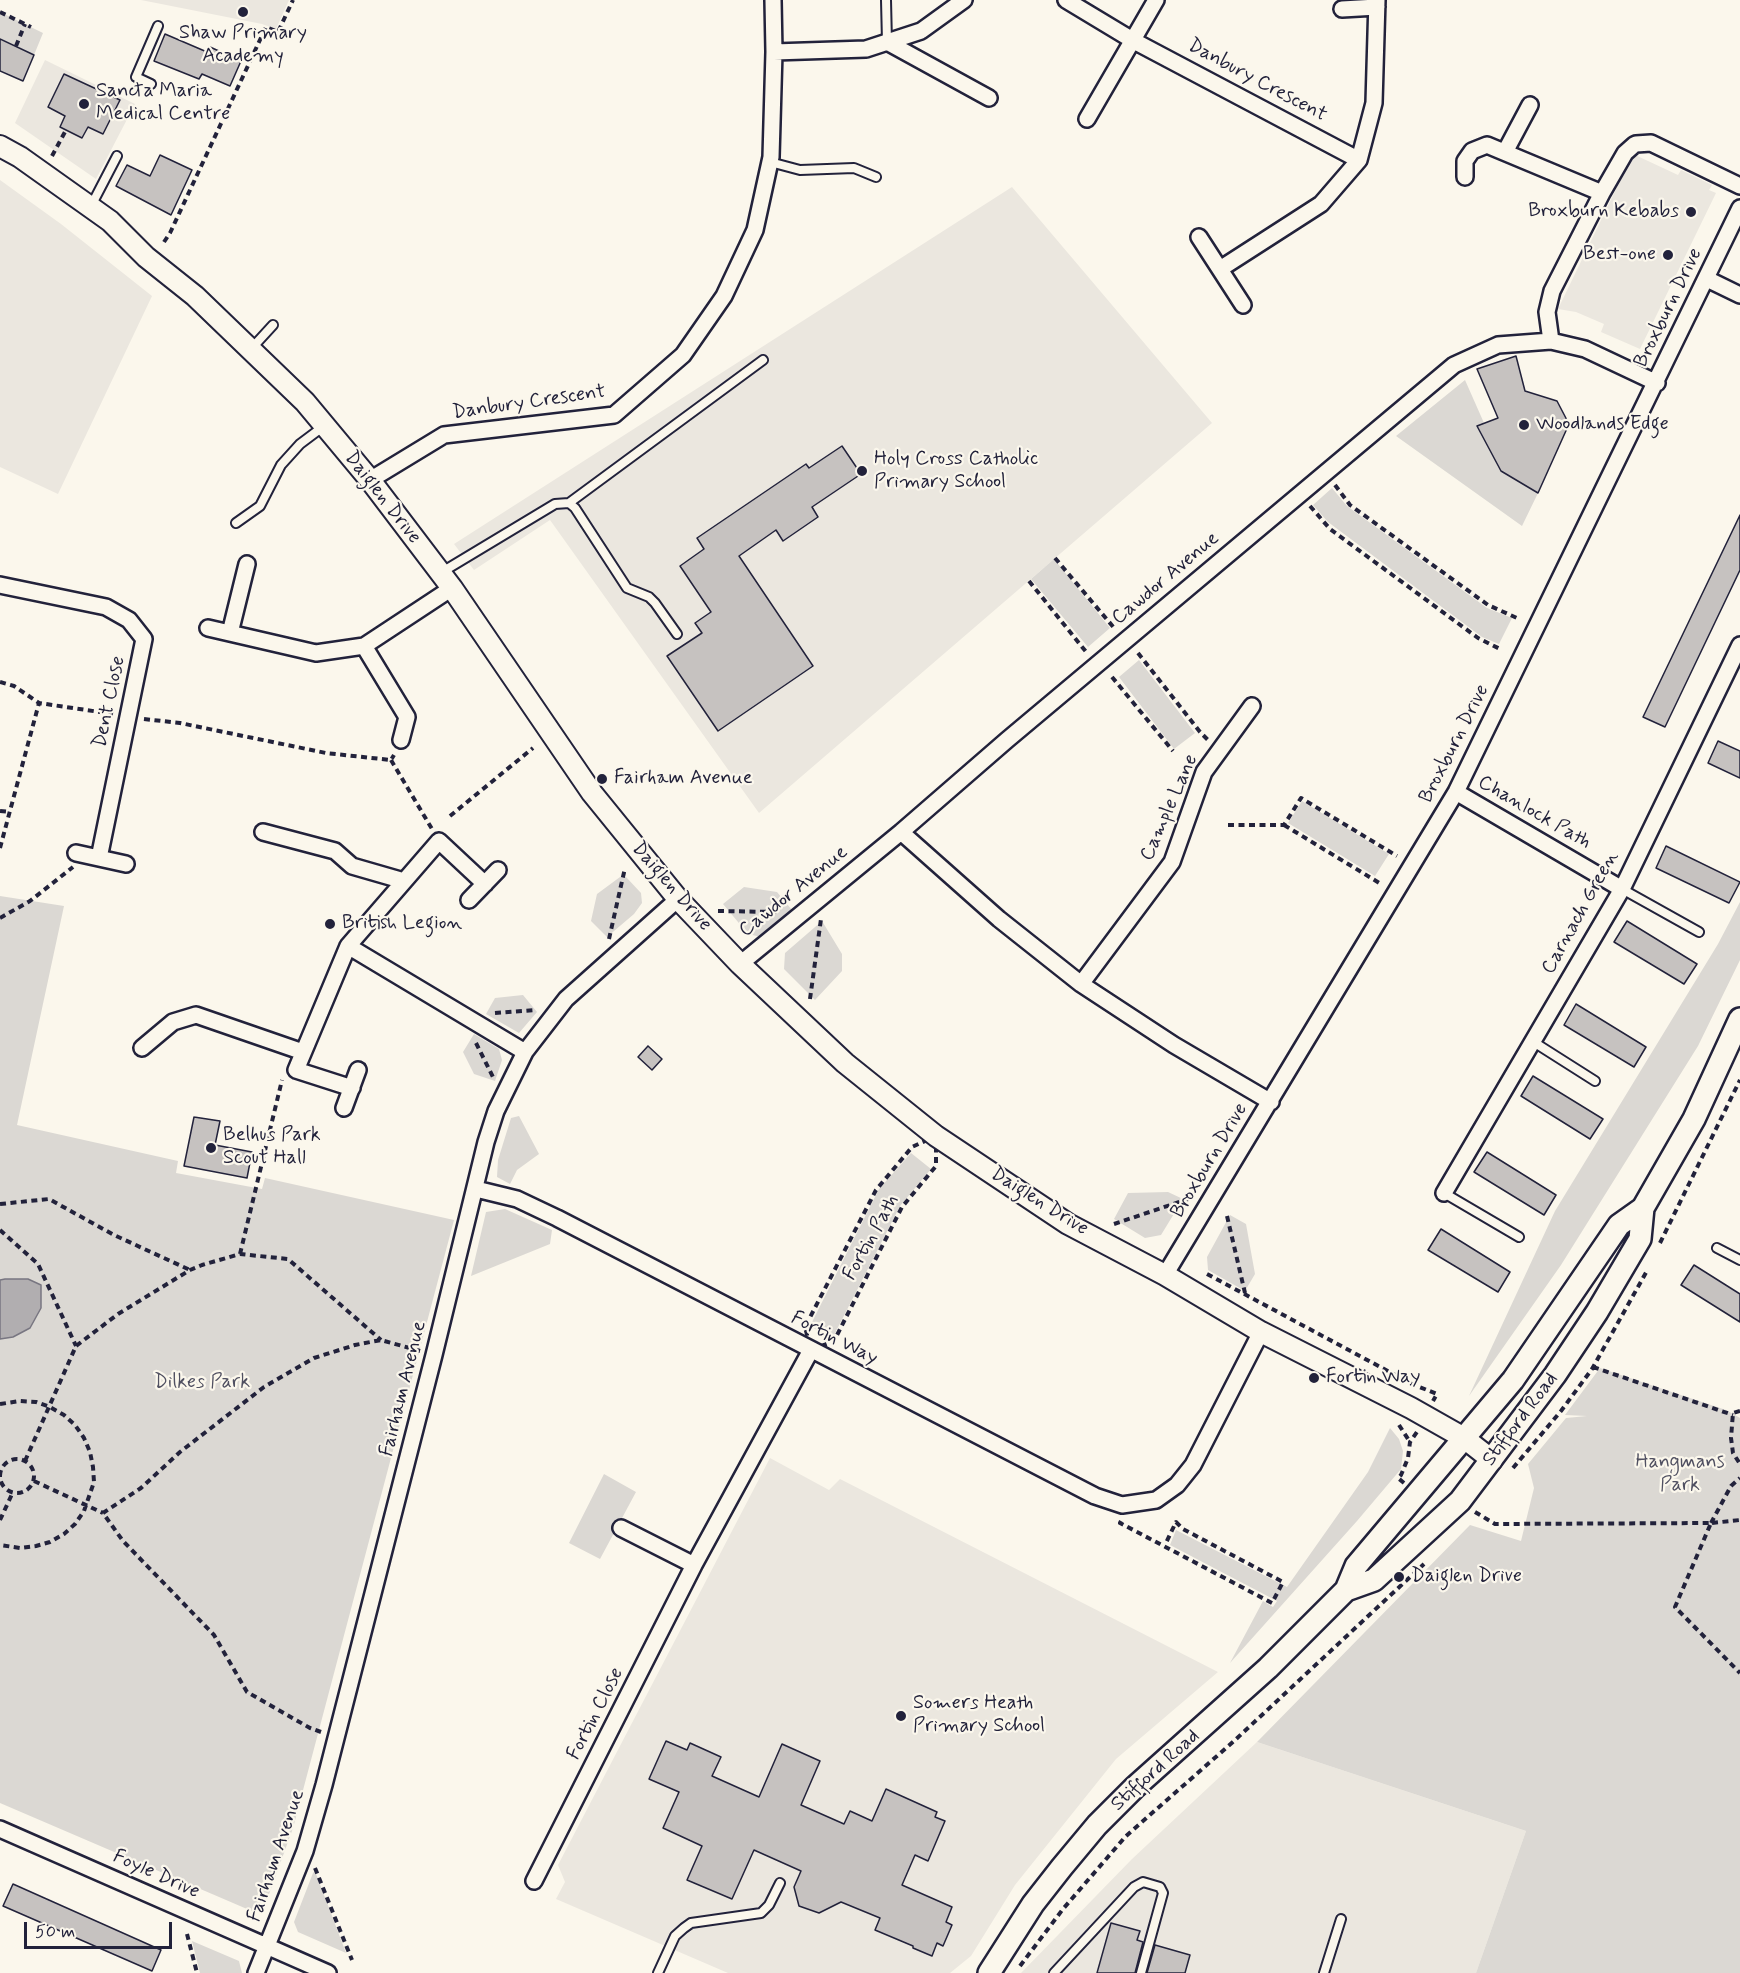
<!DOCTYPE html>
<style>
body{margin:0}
#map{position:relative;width:1740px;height:1973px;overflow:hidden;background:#fbf7ec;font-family:Mynerve,sans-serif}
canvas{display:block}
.scale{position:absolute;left:24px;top:1922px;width:148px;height:27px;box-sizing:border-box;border:3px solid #22223b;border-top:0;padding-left:8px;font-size:18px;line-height:21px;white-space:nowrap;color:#22223b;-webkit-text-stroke:4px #fbf7ec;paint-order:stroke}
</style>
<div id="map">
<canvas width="1740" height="1973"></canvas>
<div class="scale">50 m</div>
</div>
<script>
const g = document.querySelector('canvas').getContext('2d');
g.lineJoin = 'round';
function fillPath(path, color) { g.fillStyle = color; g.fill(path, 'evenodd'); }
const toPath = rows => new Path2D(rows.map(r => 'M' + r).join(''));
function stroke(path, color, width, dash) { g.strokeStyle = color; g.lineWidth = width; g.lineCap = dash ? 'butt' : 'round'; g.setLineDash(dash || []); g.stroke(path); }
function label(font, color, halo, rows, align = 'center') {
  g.font = font + ' Mynerve,sans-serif'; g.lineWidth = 4.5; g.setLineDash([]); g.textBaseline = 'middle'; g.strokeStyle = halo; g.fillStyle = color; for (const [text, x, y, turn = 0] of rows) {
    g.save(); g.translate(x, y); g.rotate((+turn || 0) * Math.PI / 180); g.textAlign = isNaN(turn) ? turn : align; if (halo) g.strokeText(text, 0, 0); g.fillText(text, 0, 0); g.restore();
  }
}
fillPath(toPath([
 [141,0,289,0,276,29,262,24],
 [45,60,135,104,96,179,15,123],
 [1633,154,1678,175,1681,170,1712,185,1709,190,1716,193,1640,349,1601,332,1604,324,1576,312,1558,309],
 [0,180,61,224,152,296,58,494,0,467],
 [1012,187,1212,423,759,813,550,520,474,570,454,544],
 [770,1458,829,1490,840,1479,1218,1672,1116,1759,1015,1885,971,1956,950,1973,728,1973,556,1899,565,1882,558,1865],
 [1257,1742,1526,1831,1476,1973,1021,1973,1132,1859]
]), '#ebe7df');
fillPath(toPath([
 [0,12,43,33,34,55,0,38],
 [1465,380,1484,423,1477,426,1501,471,1538,493,1522,526,1396,436],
 [1332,488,1347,506,1487,608,1512,618,1499,644,1482,637,1328,522,1313,505],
 [1054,559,1110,628,1088,647,1031,579],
 [1139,660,1195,733,1174,749,1119,677],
 [1302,801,1389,854,1375,876,1288,823],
 [620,877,626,877,641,893,642,903,634,914,607,937,591,921,597,894],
 [744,887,777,892,792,910,761,937,748,934,723,904],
 [0,896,64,906,17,1125,178,1161,176,1173,262,1189,265,1178,454,1220,293,1828,264,1908,254,1912,0,1803],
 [1740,902,1740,960,1698,1046,1561,1265,1469,1396,1555,1211,1718,944],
 [822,921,842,954,842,971,815,1000,784,969,785,953],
 [523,995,537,1012,519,1033,486,1014,495,998],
 [474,1034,499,1049,502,1060,495,1081,474,1074,463,1052],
 [519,1116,539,1154,517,1170,510,1184,497,1177,498,1160,511,1118],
 [911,1153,931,1169,900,1206,832,1339,810,1326,879,1189],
 [1168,1192,1183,1199,1161,1235,1145,1238,1114,1219,1128,1193],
 [505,1209,552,1230,550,1244,471,1276,486,1212],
 [1230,1215,1246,1224,1255,1274,1245,1291,1208,1270,1207,1257],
 [1600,1368,1726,1410,1740,1418,1740,1973,1476,1973,1526,1831,1257,1742,1470,1525,1521,1541,1534,1488,1528,1464,1566,1418,1587,1416,1565,1415],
 [1390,1428,1399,1439,1403,1451,1401,1469,1357,1521,1230,1663,1263,1601,1273,1607,1277,1601,1170,1545,1176,1530,1287,1587,1368,1472],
 [604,1474,636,1492,600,1559,569,1543],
 [315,1871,346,1953,298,1932,294,1922,313,1873],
 [192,1941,239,1961,242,1973,200,1973]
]), '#dbd8d3');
const water = toPath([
 [5,1279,28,1279,41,1285,41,1308,30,1328,13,1337,0,1339,0,1280,5,1279]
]);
fillPath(water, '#b1aeb0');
stroke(water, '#787681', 1.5);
const building = toPath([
 [165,34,207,52,210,47,241,61,230,86,202,74,199,79,154,61,165,34],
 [0,39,34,55,23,81,0,71,0,39],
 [64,74,120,100,103,134,88,127,82,138,60,127,65,116,48,107,64,74],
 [160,155,192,170,171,215,116,186,127,165,150,176,160,155],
 [1516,356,1525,391,1557,401,1569,424,1538,493,1501,471,1477,426,1498,418,1477,369,1516,356],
 [842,446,861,474,812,507,818,517,783,541,776,530,739,556,813,666,718,731,667,656,702,633,695,623,711,612,680,566,704,549,697,538,806,464,809,468,842,446],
 [1740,515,1740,570,1665,727,1643,717,1740,515],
 [1718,741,1740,751,1740,778,1708,763,1718,741],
 [1666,846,1740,882,1729,903,1656,868,1666,846],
 [1627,921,1697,964,1684,984,1614,942,1627,921],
 [1576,1004,1646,1047,1634,1067,1564,1025,1576,1004],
 [648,1046,662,1059,652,1070,638,1057,648,1046],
 [1533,1076,1603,1119,1590,1139,1521,1096,1533,1076],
 [194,1117,220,1121,215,1145,252,1152,247,1178,184,1166,194,1117],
 [1487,1152,1556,1195,1544,1215,1474,1172,1487,1152],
 [1441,1229,1510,1272,1498,1292,1428,1250,1441,1229],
 [1694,1265,1740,1294,1740,1322,1681,1285,1694,1265],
 [666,1741,687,1750,690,1743,721,1757,712,1776,759,1797,782,1744,820,1761,801,1805,844,1824,850,1811,872,1821,886,1789,937,1812,935,1817,945,1821,928,1861,915,1855,902,1885,952,1907,946,1922,952,1925,943,1946,937,1943,932,1956,913,1948,913,1946,875,1930,880,1918,841,1902,819,1913,799,1906,794,1887,801,1871,754,1850,732,1899,687,1880,702,1846,663,1828,679,1792,649,1779,666,1741],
 [13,1884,161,1950,152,1971,3,1906,13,1884],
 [1111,1923,1140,1931,1137,1940,1143,1942,1135,1973,1097,1973,1111,1923],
 [1155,1945,1190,1955,1185,1973,1147,1973,1155,1945]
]);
fillPath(building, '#c6c2c0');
stroke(building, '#22223b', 1.5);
const service = toPath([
 [886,0,887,42],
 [151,84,136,77,158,26],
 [770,162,800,170,854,168,876,177],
 [91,206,117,156],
 [251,349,273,325],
 [569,503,763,360],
 [236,523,260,506,281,465,300,444,324,426],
 [442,572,555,504,569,503,575,508,627,588,649,597,655,603,677,634],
 [1622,889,1699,932],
 [1532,1041,1595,1081],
 [1444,1193,1519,1237],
 [1717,1248,1740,1260],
 [658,1973,675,1936,684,1928,691,1923,761,1913,769,1905,780,1883],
 [1054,1973,1134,1887,1143,1882,1160,1887,1163,1893,1141,1973],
 [1324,1973,1341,1919]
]);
const minor = toPath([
 [773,0,774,52],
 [1066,0,1134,41,1359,160,1374,103,1377,0],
 [1342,9,1377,7],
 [887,42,989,98],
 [1087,119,1156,0],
 [1505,152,1530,105],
 [1465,177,1465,161,1472,151,1487,145,1602,193],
 [1199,237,1243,305],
 [1220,269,1321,204,1359,160],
 [1707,279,1740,295],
 [1551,341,1547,312,1552,291,1602,193,1625,153,1634,145,1636,144,1651,143,1740,186],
 [370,480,444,435,614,415,683,355,724,296,755,230,771,157,774,52,866,49,921,31,964,0],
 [0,585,106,607,129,620,144,639,99,858],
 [208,628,316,653,364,646],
 [230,633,247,564],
 [401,740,407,717,364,646,452,588],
 [1456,792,1622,889],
 [263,832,335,851,352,866,404,881],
 [901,832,999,919,1081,984,1174,1045,1271,1102],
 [76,853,126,864],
 [485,884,439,841,348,946,525,1052],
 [469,900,498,870],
 [348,946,296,1070,352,1088],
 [740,964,901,832,1007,740,1454,365,1498,345,1551,341,1585,349,1657,383],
 [1081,984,1172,862,1204,772,1252,706],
 [142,1048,173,1022,196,1015,303,1052],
 [344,1108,358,1070],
 [476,1189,517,1199,557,1218,1095,1496,1122,1505,1156,1500,1177,1485,1193,1465,1261,1332],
 [1444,1193,1622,889,1740,645],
 [1165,1275,1456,792,1740,208],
 [621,1528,694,1565],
 [0,1829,328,1973],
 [534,1881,694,1565,811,1350],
 [256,1973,305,1851,324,1785,434,1355,486,1142,496,1111,525,1052,566,999,678,899]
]);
const tertiary = toPath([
 [0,146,20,157,110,221,146,257,195,296,305,402,370,480,452,588,592,793,678,899,740,964,845,1063,936,1136,1068,1224,1165,1275,1261,1332,1411,1408,1464,1438,1492,1460]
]);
const secondary = toPath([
 [1346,1590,1374,1580,1460,1501,1555,1375,1597,1312,1640,1239,1643,1208,1694,1119,1740,1019],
 [989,1973,1033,1904,1062,1867,1097,1825,1135,1787,1268,1668,1346,1590,1356,1566,1513,1380,1619,1225,1643,1208]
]);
stroke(service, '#22223b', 12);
stroke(minor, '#22223b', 20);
stroke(tertiary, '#22223b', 24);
stroke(secondary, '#22223b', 26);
stroke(toPath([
 [0,12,31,27],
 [16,46,25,24],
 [52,156,66,130],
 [164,242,170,233,266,27,278,32,293,0],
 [1335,485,1350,505,1488,605,1517,618],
 [1310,506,1330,529,1478,638,1502,650],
 [1055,558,1115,629],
 [1029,581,1087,653],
 [1138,653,1200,732,1208,740],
 [1112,677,1173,751],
 [0,682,14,686,39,703],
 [144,719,180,723,326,753,391,760,394,755],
 [391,760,432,829],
 [0,811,10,812],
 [450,816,533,748],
 [1228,825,1284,825,1301,798,1397,856],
 [1284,825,1381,884],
 [0,848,39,703,113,714],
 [718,911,777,912],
 [0,918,30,901,73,867],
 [609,939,625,868],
 [810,999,821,919],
 [495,1013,536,1010],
 [476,1043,494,1079],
 [936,1136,936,1166,902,1207,834,1341,811,1350,805,1327,876,1190,912,1147,936,1136],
 [0,1204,49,1199,114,1235,190,1270],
 [1227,1216,1245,1293],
 [1114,1224,1188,1199],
 [0,1230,38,1264,76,1346],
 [1660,1243,1740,1080],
 [240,1254,282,1080],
 [1207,1274,1412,1384,1437,1394,1433,1401],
 [1593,1367,1733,1415],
 [0,1404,20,1401,36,1402,50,1407,64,1415,75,1425,84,1438,90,1452,93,1467,94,1482,84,1511,75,1524,64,1534,50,1542,36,1546,20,1548,0,1545],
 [1740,1411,1733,1413,1731,1438,1733,1453,1740,1464],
 [1399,1425,1410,1442],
 '0 1476a17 17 0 1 1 34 0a17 17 0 1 1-34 0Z',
 [25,1461,76,1346,118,1314,190,1270,202,1265,240,1254,288,1259,381,1340],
 [1513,1468,1561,1411,1592,1369,1648,1269],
 [34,1481,103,1513],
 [1404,1483,1398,1478,1401,1475,1408,1458,1410,1442,1417,1432],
 [1475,1512,1495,1524,1711,1523,1675,1607,1740,1673],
 [0,1520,13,1492],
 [1121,1521,1120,1523,1272,1603,1283,1582,1183,1529,1176,1522,1165,1545],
 [1711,1523,1731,1486,1740,1478],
 [1712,1523,1740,1520],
 [321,1732,310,1728,247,1692,214,1635,123,1541,103,1513,141,1488,180,1452,264,1387,314,1358,355,1345,381,1340,420,1351],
 [315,1868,352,1960],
 [187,1934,197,1973],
 [1020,1966,1063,1909,1126,1836,1234,1741,1424,1564]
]), '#22223b', 4, [6, 4.5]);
stroke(service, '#fbf7ec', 8);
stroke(minor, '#fbf7ec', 15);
stroke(tertiary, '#fbf7ec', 20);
stroke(secondary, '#fbf7ec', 21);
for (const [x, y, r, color] of [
 [243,12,6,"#22223b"],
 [84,104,6,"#22223b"],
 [1691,212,6,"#22223b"],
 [1668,255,6,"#22223b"],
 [1524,425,6,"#22223b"],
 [862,471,6,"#22223b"],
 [602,779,6,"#22223b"],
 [330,924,6,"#22223b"],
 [211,1148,6,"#22223b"],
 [1314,1378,6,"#22223b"],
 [1399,1577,6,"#22223b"],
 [901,1716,6,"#22223b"]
]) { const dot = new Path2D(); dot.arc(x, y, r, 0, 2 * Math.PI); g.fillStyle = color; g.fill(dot); stroke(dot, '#fbf7ec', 2); }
label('20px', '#22223b', '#fbf7ec', [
 ["Shaw Primary",243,34,"center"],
 ["Academy",243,57,"center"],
 ["Sancta Maria",96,92],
 ["Medical Centre",96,115],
 ["Broxburn Kebabs",1679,212,"right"],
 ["Best-one",1656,255,"right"],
 ["Woodlands Edge",1536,425],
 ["Holy Cross Catholic",874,460],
 ["Primary School",874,483],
 ["Fairham Avenue",614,779],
 ["British Legion",342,924],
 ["Belhus Park",223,1136],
 ["Scout Hall",223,1159],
 ["Fortin Way",1326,1378],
 ["Daiglen Drive",1411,1577],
 ["Somers Heath",913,1704],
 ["Primary School",913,1727]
], 'left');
label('20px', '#22223b', '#fbf7ec', [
 ["Danbury Crescent",1257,81,28],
 ["Broxburn Drive",1669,308,-64],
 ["Danbury Crescent",529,403,-8],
 ["Daiglen Drive",382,498,52],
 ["Cawdor Avenue",1166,579,-40],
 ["Dent Close",110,702,-78],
 ["Broxburn Drive",1455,744,-63],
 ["Cample Lane",1170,808,-66],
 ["Chanlock Path",1534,813,30],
 ["Daiglen Drive",671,887,49],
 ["Cawdor Avenue",794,892,-39],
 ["Carnach Green",1581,913,-61],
 ["Broxburn Drive",1210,1161,-59],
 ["Daiglen Drive",1039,1202,32],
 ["Fortin Path",872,1238,-61],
 ["Fortin Way",834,1339,27],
 ["Fairham Avenue",404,1389,-76],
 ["Stifford Road",1521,1420,-53],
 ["Fortin Close",596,1714,-63],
 ["Stifford Road",1156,1771,-42],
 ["Fairham Avenue",277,1856,-71],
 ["Foyle Drive",156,1875,24]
]);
label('20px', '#505061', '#fbf7ec', [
 ["Dilkes Park",202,1383],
 ["Hangmans",1680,1463],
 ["Park",1680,1486]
]);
</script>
